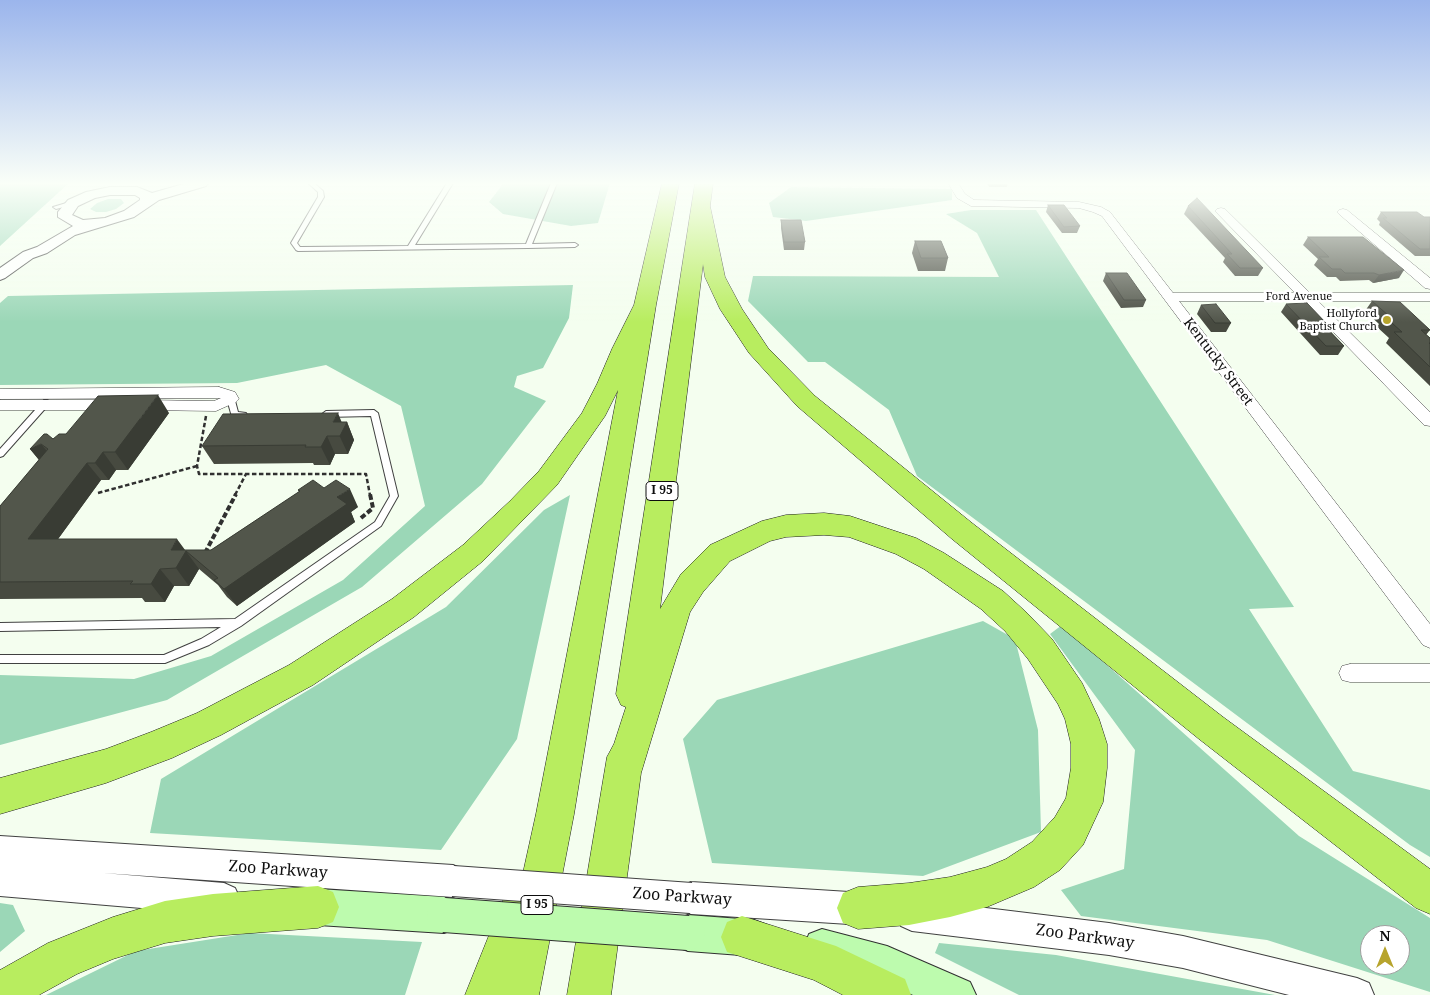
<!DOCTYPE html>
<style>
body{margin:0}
#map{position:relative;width:1430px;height:995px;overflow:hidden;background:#f4feef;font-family:"Noto Serif",serif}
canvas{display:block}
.north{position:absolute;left:1360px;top:925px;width:50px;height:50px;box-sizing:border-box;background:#fff;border:1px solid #9f9f9f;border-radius:50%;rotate:0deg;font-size:14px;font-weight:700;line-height:20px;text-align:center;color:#0e0e0e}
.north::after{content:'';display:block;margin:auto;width:18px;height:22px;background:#b7a42d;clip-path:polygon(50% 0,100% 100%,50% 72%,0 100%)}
</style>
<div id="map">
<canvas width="1430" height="995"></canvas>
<div class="north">N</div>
</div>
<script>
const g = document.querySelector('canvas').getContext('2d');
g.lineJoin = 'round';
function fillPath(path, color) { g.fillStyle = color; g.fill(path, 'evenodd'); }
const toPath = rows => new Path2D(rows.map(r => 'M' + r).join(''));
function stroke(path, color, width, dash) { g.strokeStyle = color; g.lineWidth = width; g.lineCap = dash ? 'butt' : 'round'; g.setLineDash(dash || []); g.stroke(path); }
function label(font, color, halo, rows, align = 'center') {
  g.font = font + ' "Noto Serif",serif'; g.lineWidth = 5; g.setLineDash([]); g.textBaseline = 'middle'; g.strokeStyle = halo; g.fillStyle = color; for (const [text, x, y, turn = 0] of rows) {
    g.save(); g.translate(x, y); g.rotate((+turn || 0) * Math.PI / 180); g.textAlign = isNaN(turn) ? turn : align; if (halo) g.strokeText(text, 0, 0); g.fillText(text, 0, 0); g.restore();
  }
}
fillPath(toPath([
 [0,183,69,183,0,246],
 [504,183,610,183,598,223,571,226,503,214,489,202],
 [791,187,952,189,952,200,806,221,773,217,769,203],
 [108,199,121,199,124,203,116,209,106,212,96,212,90,209,97,203],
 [971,210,1036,210,1294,607,1249,609,1353,771,1430,790,1430,857,1410,845,917,476,889,410,825,362,808,362,748,301,753,276,999,277,977,233,946,214],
 [573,285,569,318,543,368,517,376,514,387,546,401,482,484,362,587,167,700,0,745,0,675,134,679,211,656,343,580,425,506,401,406,326,365,237,383,0,385,0,303,8,296],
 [570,495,517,739,441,850,150,833,161,779,446,607,544,510],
 [983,621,1015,639,1038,730,1041,832,923,876,712,863,683,739,717,700],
 [1062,625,1299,836,1430,918,1430,992,1267,940,1081,916,1061,890,1124,869,1135,750,1050,634],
 [1370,935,1400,935,1400,965,1370,965],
 [0,903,13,905,25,931,0,952],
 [250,933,422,942,405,995,46,995,136,951],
 [939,943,1056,955,1275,995,1019,995,935,953]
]), '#9bd7b7');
const service = toPath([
 [308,183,314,183,323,191,324,197,297,243,300,247,408,246,447,183,453,183,415,245,526,244,551,183,557,183,532,244,575,243,578,245,575,247,528,248,298,251,296,250,291,243,318,197,318,192,308,183],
 [73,201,76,203,75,204,56,209,53,207,73,201],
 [228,397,234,397,238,412,246,413,247,415,246,417,232,417,227,399,228,397],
 [44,400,47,400,51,402,3,456,0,457,0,449,44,400],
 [374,410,378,413,398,496,381,526,241,626,209,645,165,663,0,663,0,655,164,655,201,639,221,627,0,631,0,623,235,619,375,522,390,496,371,416,326,417,322,414,326,411,374,410]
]);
const minor = toPath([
 [948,183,958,183,965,194,974,200,1079,202,1101,207,1110,212,1173,293,1295,293,1217,213,1215,211,1217,209,1221,208,1225,209,1310,293,1430,293,1430,301,1318,301,1430,412,1430,426,1424,425,1303,301,1179,301,1430,624,1430,648,1423,645,1102,216,1093,212,1079,208,971,206,957,198,948,183],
 [1343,209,1347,210,1430,278,1430,289,1425,288,1339,214,1337,212,1339,210,1343,209],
 [219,387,235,392,239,399,236,402,216,411,140,410,135,409,132,405,135,401,140,400,214,401,221,398,0,399,0,389,219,387],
 [0,400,114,400,119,401,122,405,119,409,114,410,0,410,0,400],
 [1350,664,1430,664,1430,682,1350,682,1342,680,1339,673,1342,666,1350,664]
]);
const tertiary = toPath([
 [187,183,208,183,206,186,159,200,134,217,75,235,47,253,33,258,5,278,0,280,0,268,23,252,37,247,73,226,58,217,58,212,68,200,86,192,110,187,137,187,152,193,187,183],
 [110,195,135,195,140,198,140,200,124,211,105,218,83,220,72,215,78,206,95,198,110,195],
 [0,836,453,865,464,870,469,881,464,892,453,897,103,873,224,883,235,888,240,899,235,910,224,915,0,896,0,836],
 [691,882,865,893,876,898,881,909,876,920,865,925,691,914,680,909,675,898,680,887,691,882],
 [912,899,1109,923,1183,936,1357,978,1369,983,1374,995,1289,995,1183,968,1109,955,912,931,901,926,896,915,901,904,912,899]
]);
const secondary = toPath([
 [318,889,444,897,457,902,462,915,457,928,444,933,318,925,305,920,300,907,305,894,318,889],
 [688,915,754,920,767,925,772,938,767,951,754,956,688,951,675,946,670,933,675,920,688,915],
 [822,929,887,946,970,982,976,995,913,995,885,983,809,960,804,947,809,934,822,929]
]);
const motorway = toPath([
 [662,183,679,183,656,305,574,814,539,995,465,995,508,888,521,882,536,814,618,390,605,416,557,485,483,561,414,617,313,685,221,735,172,758,106,783,0,814,0,778,106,749,151,732,197,713,289,665,392,599,463,545,510,501,539,471,582,413,597,384,612,349,634,305,662,183],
 [695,183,713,183,710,206,725,277,742,309,768,348,815,396,972,523,1223,717,1430,869,1430,914,1416,908,1199,739,952,539,797,406,749,353,720,309,705,277,703,264,660,609,681,574,710,545,762,521,786,515,824,513,850,516,916,538,944,553,1003,591,1027,613,1052,639,1082,683,1099,719,1107,744,1107,768,1103,802,1083,845,1060,870,1034,887,987,907,950,917,909,925,858,929,843,923,837,908,843,893,858,887,909,883,950,877,987,867,1006,859,1032,842,1055,817,1066,798,1071,768,1071,744,1065,719,1058,704,1028,659,1005,631,981,609,924,569,896,554,849,537,824,535,786,537,770,541,730,561,703,592,690,612,641,773,611,995,567,995,607,757,614,744,626,707,621,705,616,694,695,183],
 [318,886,333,892,339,907,333,922,318,928,213,936,165,943,113,959,77,974,39,995,0,995,0,970,48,943,113,917,165,901,213,894,318,886],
 [742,916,836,946,905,979,911,995,843,995,814,980,727,952,721,937,727,922,742,916]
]);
stroke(service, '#414141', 2);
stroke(minor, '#414141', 1);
stroke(tertiary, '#414141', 2);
stroke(secondary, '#303030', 2);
stroke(motorway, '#1f1f1f', 1);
stroke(toPath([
 [206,416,197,466,199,474,366,474,370,495],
 [98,493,197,466],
 [235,495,246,474]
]), '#303030', 2.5, [4.5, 2.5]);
stroke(toPath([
 [361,518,373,508,370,494],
 [205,553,236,494]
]), '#303030', 4, [5.5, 2.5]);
fillPath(service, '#fff');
fillPath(minor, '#fff');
fillPath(tertiary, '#fff');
fillPath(secondary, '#bdfbae');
fillPath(motorway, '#b8ed5f');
const tertiaryBridge = toPath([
 [453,881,691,898]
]);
const secondaryBridge = toPath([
 [444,915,688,933]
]);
stroke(tertiaryBridge, '#414141', 32, []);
stroke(secondaryBridge, '#303030', 36, []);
stroke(tertiaryBridge, '#fff', 30);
stroke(secondaryBridge, '#bdfbae', 34);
fillPath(toPath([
 [987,183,1008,183,1007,187,989,187],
 [1048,205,1080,226,1077,233,1062,233,1046,212],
 [1188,206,1263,268,1258,276,1235,276,1223,262,1225,258,1184,214],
 [1381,212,1424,217,1430,217,1430,256,1415,256,1379,225,1380,222,1377,219],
 [781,220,805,242,804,250,784,250,781,228],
 [1308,237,1399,278,1373,283,1369,280,1340,281,1336,277,1327,277,1314,265,1318,259,1303,245],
 [915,241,948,258,945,271,918,271,912,253],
 [1106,273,1146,300,1143,307,1121,308,1103,281],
 [1372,301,1430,330,1426,335,1430,338,1430,386,1386,343,1389,338,1377,327,1379,324,1365,311],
 [1286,304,1326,323,1324,326,1344,346,1338,355,1320,355,1281,312],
 [1201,305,1231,323,1226,332,1211,332,1197,314],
 [169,413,128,470,116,470,109,480,101,480,58,539,185,550,211,550,299,492,298,490,324,488,358,507,351,512,355,522,237,606,227,597,218,585,199,569,189,586,174,586,165,602,145,602,142,598,0,599,0,506,39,460,30,449,53,439],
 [342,422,347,422,354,440,348,454,335,454,330,465,314,465,313,463,214,464,202,446]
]), '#474a40');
fillPath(toPath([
 [1404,270,1399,278,1373,283,1379,275],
 [158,395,169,413,128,470,115,452],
 [338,413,344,428,347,422,354,440,348,454,333,422],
 [327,436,335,454,330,465,321,447],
 [41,444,56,462,45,467,30,449],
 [103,452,116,470,109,480,95,463],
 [87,463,101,480,45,557,28,539],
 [350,489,358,507,351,512,355,522,237,606,224,589,337,497],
 [177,539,199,569,189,586,176,568,171,550],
 [160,569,174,586,165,602,151,584]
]), '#393c34');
const building = toPath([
 [1197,198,1263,268,1240,268,1227,254,1232,254,1188,206,1197,198],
 [1048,205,1064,205,1080,226,1064,227,1048,205],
 [1381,212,1417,212,1424,217,1430,217,1430,249,1420,249,1383,218,1387,218,1381,212],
 [781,220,801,220,805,242,784,242,781,220],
 [1308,237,1363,237,1404,270,1379,275,1374,273,1345,273,1341,269,1332,269,1319,257,1329,257,1308,237],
 [915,241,941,241,948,258,921,258,915,241],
 [1106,273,1127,273,1146,300,1124,300,1106,273],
 [1372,301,1400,302,1430,330,1421,330,1430,338,1430,343,1429,343,1430,344,1430,367,1394,332,1402,332,1384,316,1389,316,1372,301],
 [1307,303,1326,323,1322,323,1344,346,1326,346,1286,304,1307,303],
 [1216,304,1231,323,1215,323,1201,305,1216,304],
 [158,395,115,452,103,452,95,463,87,463,28,539,177,539,171,550,211,550,300,491,298,490,313,480,324,488,336,480,350,489,337,497,347,504,224,589,214,580,218,578,186,551,176,568,160,569,151,584,130,584,133,581,0,582,0,506,48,449,41,444,30,449,44,434,47,434,53,439,59,434,66,434,98,396,158,395],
 [338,413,333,422,347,422,340,436,327,436,321,447,305,447,306,445,202,446,223,414,338,413]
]);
fillPath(building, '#52564b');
stroke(building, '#393c34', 1);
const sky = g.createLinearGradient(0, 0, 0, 322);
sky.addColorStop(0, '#9bb5ec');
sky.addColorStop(0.57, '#fafff8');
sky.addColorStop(1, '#fafff800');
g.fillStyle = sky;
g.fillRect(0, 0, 1430, 322);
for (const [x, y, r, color] of [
 [1387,320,5,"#b7a42d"]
]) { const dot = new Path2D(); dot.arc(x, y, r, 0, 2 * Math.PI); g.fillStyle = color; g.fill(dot); stroke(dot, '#fff', 2); }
label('11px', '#0e0e0e', '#fff', [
 ["Ford Avenue",1299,297]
]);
label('11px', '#0e0e0e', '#fff', [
 ["Hollyford",1377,314],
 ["Baptist Church",1377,327]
], 'right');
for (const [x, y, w] of [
 [662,491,32],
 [537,905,32]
]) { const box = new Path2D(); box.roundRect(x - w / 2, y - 9.5, w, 19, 4); g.fillStyle = '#fff'; g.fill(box); stroke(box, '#0e0e0e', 1); }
label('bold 12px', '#0e0e0e', null, [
 ["I 95",662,491],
 ["I 95",537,905]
]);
label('14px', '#0e0e0e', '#fff', [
 ["Kentucky Street",1218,362,53]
]);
label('16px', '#0e0e0e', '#fff', [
 ["Zoo Parkway",278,870,4],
 ["Zoo Parkway",682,897,4],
 ["Zoo Parkway",1085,937,8]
]);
</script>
